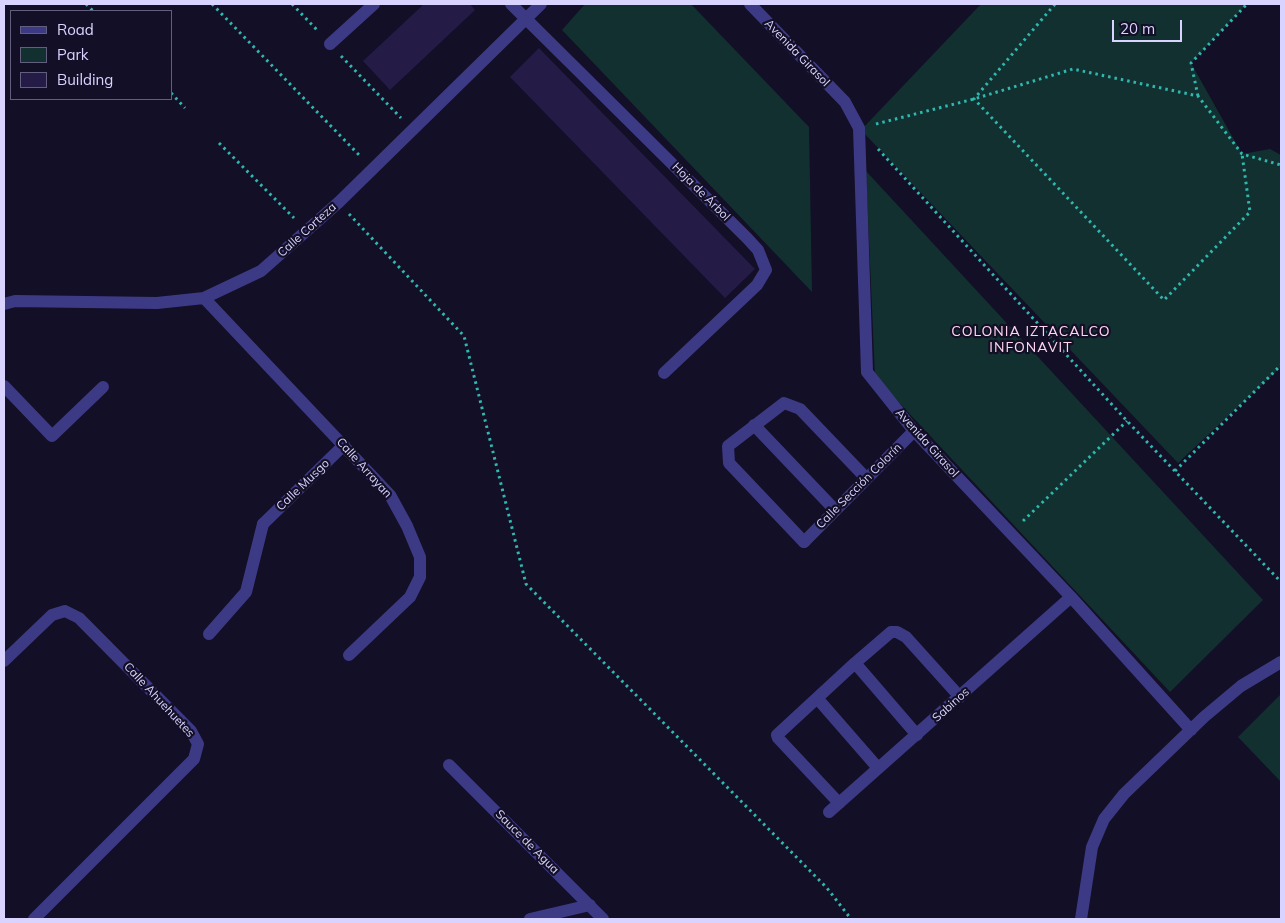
<!DOCTYPE html>
<meta charset="utf-8">
<style>
body{margin:0}
#map{position:relative;width:1285px;height:923px;overflow:hidden;background:#130f26;font-family:Mulish,sans-serif}
canvas{display:block}
.frame{position:absolute;inset:0;border:5px solid #d9d4ff;pointer-events:none}
.legend{position:absolute;left:10px;top:10px;width:162px;height:90px;box-sizing:border-box;background:#130f26;border:1px solid #625e7d;margin:0;padding:6px 9px;list-style:none;font-size:15px;color:#d9d4ff}
.legend li{display:flex;align-items:center;gap:10px;height:25px}
.legend b{width:25px;border:1px solid #625e7d}
.scale{position:absolute;left:1112px;top:20px;width:70px;height:22px;box-sizing:border-box;border:2px solid #d9d4ff;border-top:0;padding-left:6px;font-size:15px;line-height:18px;white-space:nowrap;color:#d9d4ff;-webkit-text-stroke:4px #130f26;paint-order:stroke}
</style>
<div id="map">
<canvas width="1285" height="923"></canvas>
<div class="frame"></div>
<ul class="legend">
<li><b style="height:6px;background:#3d3a85"></b>Road</li>
<li><b style="height:14px;background:#12302f"></b>Park</li>
<li><b style="height:14px;background:#241b47"></b>Building</li>
</ul>
<div class="scale">20 m</div>
</div>
<script>
const g = document.querySelector('canvas').getContext('2d');
g.lineJoin = 'round';
function fillPath(path, color) { g.fillStyle = color; g.fill(path, 'evenodd'); }
const toPath = rows => new Path2D(rows.map(r => 'M' + r).join(''));
function stroke(path, color, width, dash) { g.strokeStyle = color; g.lineWidth = width; g.lineCap = dash ? 'butt' : 'round'; g.setLineDash(dash || []); g.stroke(path); }
function label(font, color, halo, rows, align = 'center') {
  g.font = font + ' Mulish,sans-serif'; g.lineWidth = 4.5; g.setLineDash([]); g.textBaseline = 'middle'; g.strokeStyle = halo; g.fillStyle = color; for (const [text, x, y, turn = 0] of rows) {
    g.save(); g.translate(x, y); g.rotate((+turn || 0) * Math.PI / 180); g.textAlign = isNaN(turn) ? turn : align; if (halo) g.strokeText(text, 0, 0); g.fillText(text, 0, 0); g.restore();
  }
}
fillPath(toPath([
 [585,4,691,4,809,127,812,292,562,30],
 [981,4,1247,4,1191,63,1242,154,1270,149,1281,155,1281,367,1178,463,861,130],
 [866,171,1263,600,1170,692,875,377],
 [1281,694,1281,782,1238,737]
]), '#12302f');
fillPath(toPath([
 [424,4,470,4,475,10,390,90,363,61],
 [539,48,755,269,725,298,510,77]
]), '#241b47');
stroke(toPath([
 [86,4,93,11],
 [212,4,361,157],
 [292,4,318,31],
 [1055,4,974,99,1164,300,1250,212,1242,154],
 [341,56,401,118],
 [171,93,185,108],
 [1198,96,1191,63,1247,4],
 [876,124,974,99,1073,69,1198,96,1242,154,1281,165],
 [219,143,294,218],
 [878,149,1127,421,1281,582],
 [349,214,464,336,526,584,827,888,851,919],
 [1175,471,1281,365],
 [1023,521,1127,421]
]), '#2fb8b0', 3, [2.5, 4]);
stroke(toPath([
 [4,386,52,436,103,387],
 [754,425,835,510],
 [804,542,729,463,728,446,784,403,800,409,866,478],
 [209,634,246,592,263,524],
 [855,663,917,735],
 [817,698,878,768],
 [839,803,778,738,777,735,855,663,891,632,897,632,906,637,960,697]
]), '#3d3a85', 12);
stroke(toPath([
 [511,4,747,238,758,250,766,270,757,285,664,373],
 [750,4,845,102,859,128,867,372,914,431,1071,597,1191,730],
 [330,44,374,4],
 [204,298,390,495,407,526,420,557,420,577,410,597,349,655],
 [4,304,15,301,157,303,204,298,261,271,339,202,541,4],
 [263,524,344,445],
 [804,542,914,431],
 [4,661,52,615,65,611,79,618,191,731,198,744,194,759,34,919],
 [449,765,603,919],
 [829,812,1071,597],
 [530,919,590,905],
 [1081,919,1092,847,1104,819,1124,794,1204,717,1241,686,1281,662]
]), '#3d3a85', 12);
label('12px', '#d9d4ff', '#130f26', [
 ["Avenida Girasol",797,53,46],
 ["Hoja de Árbol",701,192,45],
 ["Calle Corteza",307,230,-42],
 ["Avenida Girasol",927,443,48],
 ["Calle Arrayan",364,468,48],
 ["Calle Musgo",303,485,-44],
 ["Calle Sección Colorín",859,486,-45],
 ["Calle Ahuehuetes",159,700,47],
 ["Sabinos",951,705,-42],
 ["Sauce de Agua",527,842,45]
]);
g.letterSpacing = '1px';
label('14px', '#ffd6f0', '#130f26', [
 ["COLONIA IZTACALCO",1031,332],
 ["INFONAVIT",1031,348]
]);
g.letterSpacing = '0px';
</script>
